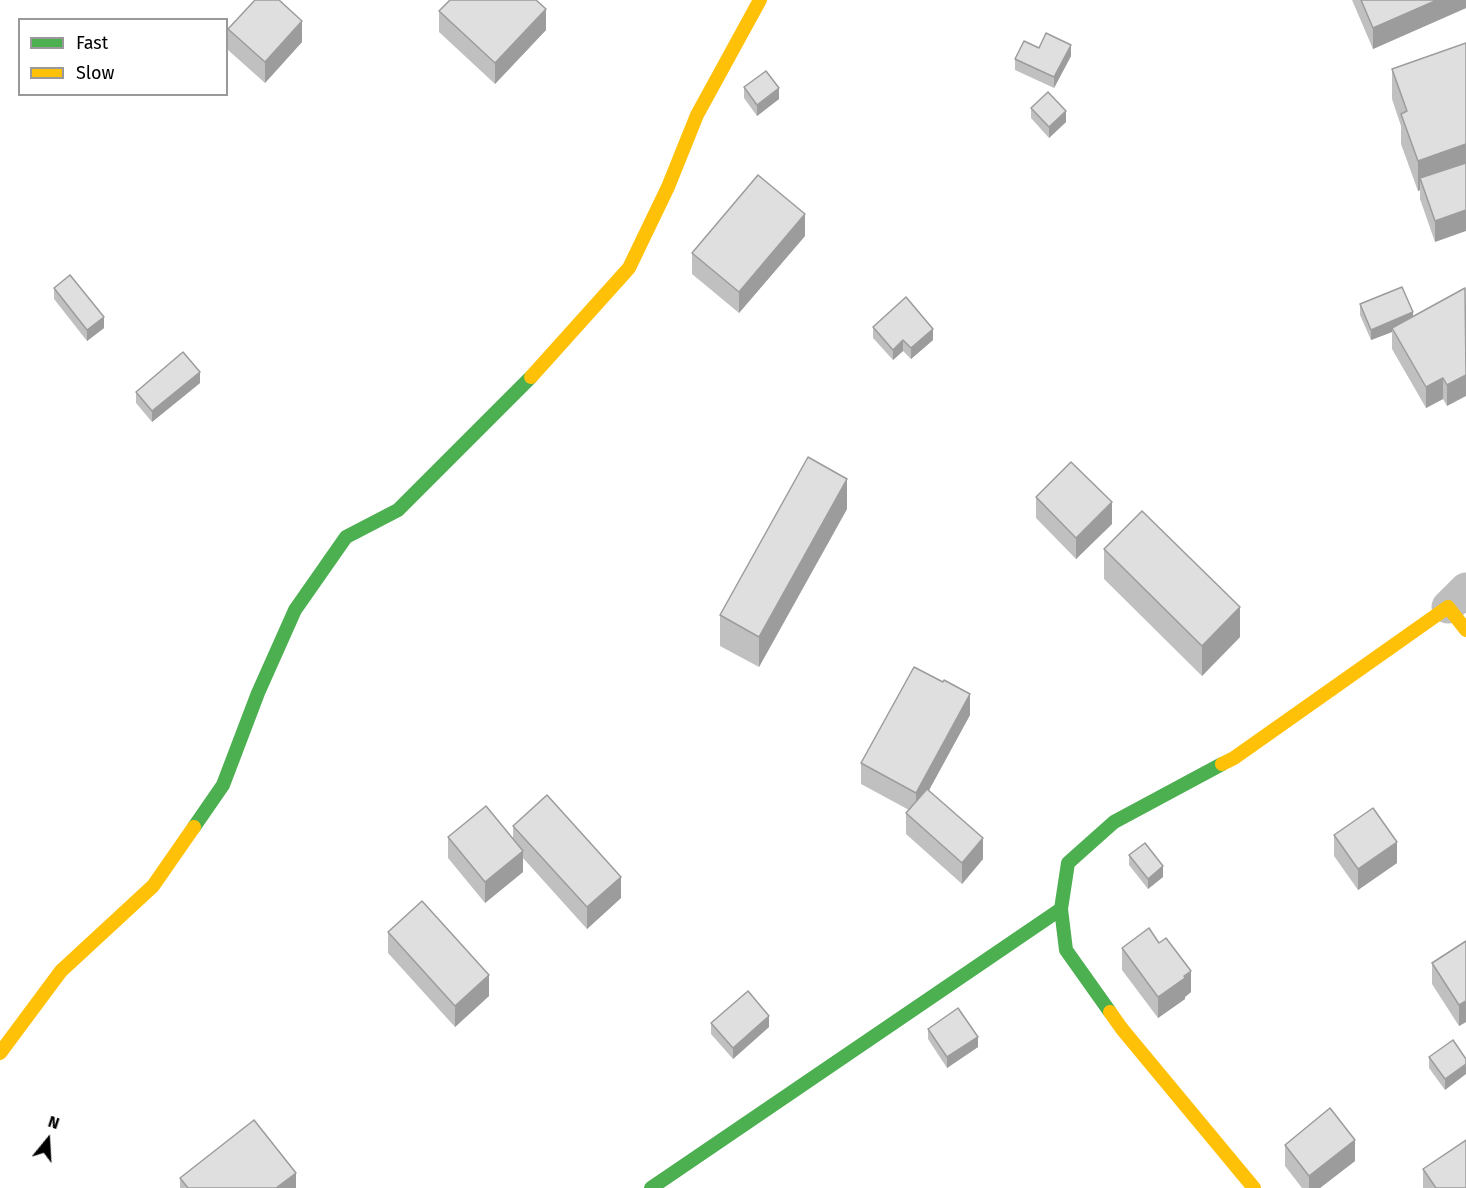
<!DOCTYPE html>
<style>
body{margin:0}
#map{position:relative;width:1466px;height:1188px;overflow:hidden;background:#fff;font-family:"Fira Sans",sans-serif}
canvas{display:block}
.legend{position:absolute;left:18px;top:18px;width:210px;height:78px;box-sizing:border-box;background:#fff;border:2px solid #999;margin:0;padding:8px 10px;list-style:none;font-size:18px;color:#000}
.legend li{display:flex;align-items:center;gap:12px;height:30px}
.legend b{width:30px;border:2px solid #999}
.north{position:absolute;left:18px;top:1110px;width:60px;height:60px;-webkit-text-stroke:4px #fff;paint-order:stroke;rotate:18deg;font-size:16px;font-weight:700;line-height:24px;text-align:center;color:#000}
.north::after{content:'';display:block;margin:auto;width:21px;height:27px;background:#000;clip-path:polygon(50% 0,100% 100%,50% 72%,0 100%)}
</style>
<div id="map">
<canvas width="1466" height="1188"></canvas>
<ul class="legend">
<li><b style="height:8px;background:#4caf50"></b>Fast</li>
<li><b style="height:8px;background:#ffc107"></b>Slow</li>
</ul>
<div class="north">N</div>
</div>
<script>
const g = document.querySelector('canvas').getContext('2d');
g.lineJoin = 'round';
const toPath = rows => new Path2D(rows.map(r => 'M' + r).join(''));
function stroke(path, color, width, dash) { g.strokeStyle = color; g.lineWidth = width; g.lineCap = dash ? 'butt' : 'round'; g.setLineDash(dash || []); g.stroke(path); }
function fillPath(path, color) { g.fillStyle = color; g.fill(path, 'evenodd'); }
stroke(toPath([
 [1448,607,1466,589]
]), '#bebebe', 33);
stroke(toPath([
 [194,827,223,785,258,693,295,610,346,537,398,510,531,377],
 [1110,1012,1066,950,1061,909,1068,863,1114,822,1222,764],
 [651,1188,1061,909]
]), '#4caf50', 14);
stroke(toPath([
 [531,377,629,268,668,187,697,115,760,0],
 [1222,764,1234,758,1448,607,1466,630],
 [1110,1012,1122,1029,1254,1188],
 [0,1053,61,971,153,886,194,827]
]), '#ffc107', 14);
fillPath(toPath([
 [1352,0,1466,0,1466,8,1373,49],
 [439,11,546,30,495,84,439,32],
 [228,29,302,42,265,83,228,50],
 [1466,43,1435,242,1420,199,1420,190,1418,191,1401,144,1401,126,1392,99,1392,69],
 [1039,48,1071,56,1054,88,1015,70,1015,59],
 [744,87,779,99,757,116,744,98],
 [1031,108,1066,122,1049,138,1031,118],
 [805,236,739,313,692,274,692,253],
 [54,288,104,328,87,341,54,299],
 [1465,288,1447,406,1443,399,1426,408,1392,349,1392,332,1371,340,1360,315,1360,304,1413,317],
 [873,327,933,340,911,359,903,351,893,360,873,338],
 [200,383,152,422,136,403,136,392],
 [1036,497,1112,524,1076,559,1036,518],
 [847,509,759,667,720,646,720,615],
 [1104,549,1240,637,1202,676,1104,579],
 [970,715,929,790,983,859,962,884,906,834,906,813,909,810,861,784,861,763],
 [513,826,621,898,587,929,523,858,523,872,485,903,448,858,448,837,513,839],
 [1334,835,1397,863,1358,890,1334,856],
 [1129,855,1163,877,1148,889,1129,865],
 [388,932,489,996,455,1027,388,953],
 [1466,941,1466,1022,1459,1026,1432,984,1432,963],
 [1122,948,1191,992,1185,997,1185,999,1158,1018,1122,970],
 [711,1023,769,1027,733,1059,711,1034],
 [928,1029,978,1047,947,1068,928,1039],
 [1429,1057,1466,1059,1445,1090,1429,1068],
 [1285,1145,1355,1161,1320,1188,1302,1188,1285,1166],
 [1423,1169,1466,1188,1423,1188],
 [180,1178,296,1188,180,1188]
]), '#c0c0c0');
fillPath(toPath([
 [1437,0,1466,0,1466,8,1373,49,1373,28],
 [546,9,546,30,495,84,495,63],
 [302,21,302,42,265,83,265,62],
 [1071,45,1071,56,1054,88,1054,77],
 [779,88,779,99,757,116,757,105],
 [1066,111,1066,122,1049,138,1049,127],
 [1466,144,1466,175,1420,178,1420,190,1418,191,1418,161],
 [1466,210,1466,231,1435,242,1435,221],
 [805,214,805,236,739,313,739,292],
 [1413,312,1413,323,1392,328,1392,332,1371,340,1371,330],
 [104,317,104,328,87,341,87,330],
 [933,329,933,340,911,359,911,348],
 [903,340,903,351,893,360,893,350],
 [200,372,200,383,152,422,152,411],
 [1466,375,1466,396,1447,406,1447,385],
 [1443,378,1443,399,1426,408,1426,387],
 [847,479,847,509,759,667,759,637],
 [1112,502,1112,524,1076,559,1076,538],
 [1240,607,1240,637,1202,676,1202,646],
 [970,694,970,715,916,814,916,793],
 [983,838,983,859,962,884,962,863],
 [1397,842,1397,863,1358,890,1358,869],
 [523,851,523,872,485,903,485,882],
 [1163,866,1163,877,1148,889,1148,879],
 [621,877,621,898,587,929,587,907],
 [1191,971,1191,992,1185,997,1185,999,1158,1018,1158,997],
 [489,975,489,996,455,1027,455,1006],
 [1466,1001,1466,1022,1459,1026,1459,1005],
 [769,1016,769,1027,733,1059,733,1048],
 [978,1037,978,1047,947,1068,947,1057],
 [1466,1064,1466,1074,1445,1090,1445,1079],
 [1355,1140,1355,1161,1320,1188,1309,1188,1309,1176],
 [296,1173,296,1188,276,1188]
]), '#9c9c9c');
const building = toPath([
 [255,0,279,0,302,21,265,62,228,29,255,0],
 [450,0,536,0,546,9,495,63,439,11,450,0],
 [1361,0,1437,0,1373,28,1361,0],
 [1046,33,1071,45,1054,77,1015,59,1024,41,1039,48,1046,33],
 [1466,43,1466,144,1418,161,1401,114,1407,111,1392,69,1466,43],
 [766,71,779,88,757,105,744,87,766,71],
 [1048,92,1066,111,1049,127,1031,108,1048,92],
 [1466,163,1466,210,1435,221,1420,178,1466,163],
 [758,175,805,214,739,292,692,253,758,175],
 [70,275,104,317,87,330,54,288,70,275],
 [1402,287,1413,312,1371,330,1360,304,1402,287],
 [1465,288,1466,375,1447,385,1443,378,1426,387,1392,328,1465,288],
 [906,297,933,329,911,348,903,340,893,350,873,327,906,297],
 [183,352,200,372,152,411,136,392,183,352],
 [808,457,847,479,759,637,720,615,808,457],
 [1071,462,1112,502,1076,538,1036,497,1071,462],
 [1142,511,1240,607,1202,646,1104,549,1142,511],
 [914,667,943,682,944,680,970,694,916,793,861,763,914,667],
 [927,789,983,838,962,863,906,813,927,789],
 [547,795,621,877,587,907,513,826,547,795],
 [486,806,523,851,485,882,448,837,486,806],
 [1373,808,1397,842,1358,869,1334,835,1373,808],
 [1145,843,1163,866,1148,879,1129,855,1145,843],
 [422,901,489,975,455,1006,388,932,422,901],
 [1149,928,1159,943,1166,938,1191,971,1184,976,1185,978,1158,997,1122,948,1149,928],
 [1466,941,1466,1001,1459,1005,1432,963,1466,941],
 [748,991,769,1016,733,1048,711,1023,748,991],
 [958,1008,978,1037,947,1057,928,1029,958,1008],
 [1453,1040,1466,1059,1466,1064,1445,1079,1429,1057,1453,1040],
 [1330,1108,1355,1140,1309,1176,1285,1145,1330,1108],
 [254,1120,296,1173,276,1188,188,1188,180,1178,254,1120],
 [1466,1140,1466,1188,1436,1188,1423,1169,1466,1140]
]);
fillPath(building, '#dfdfdf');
stroke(building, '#9c9c9c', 1.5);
</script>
